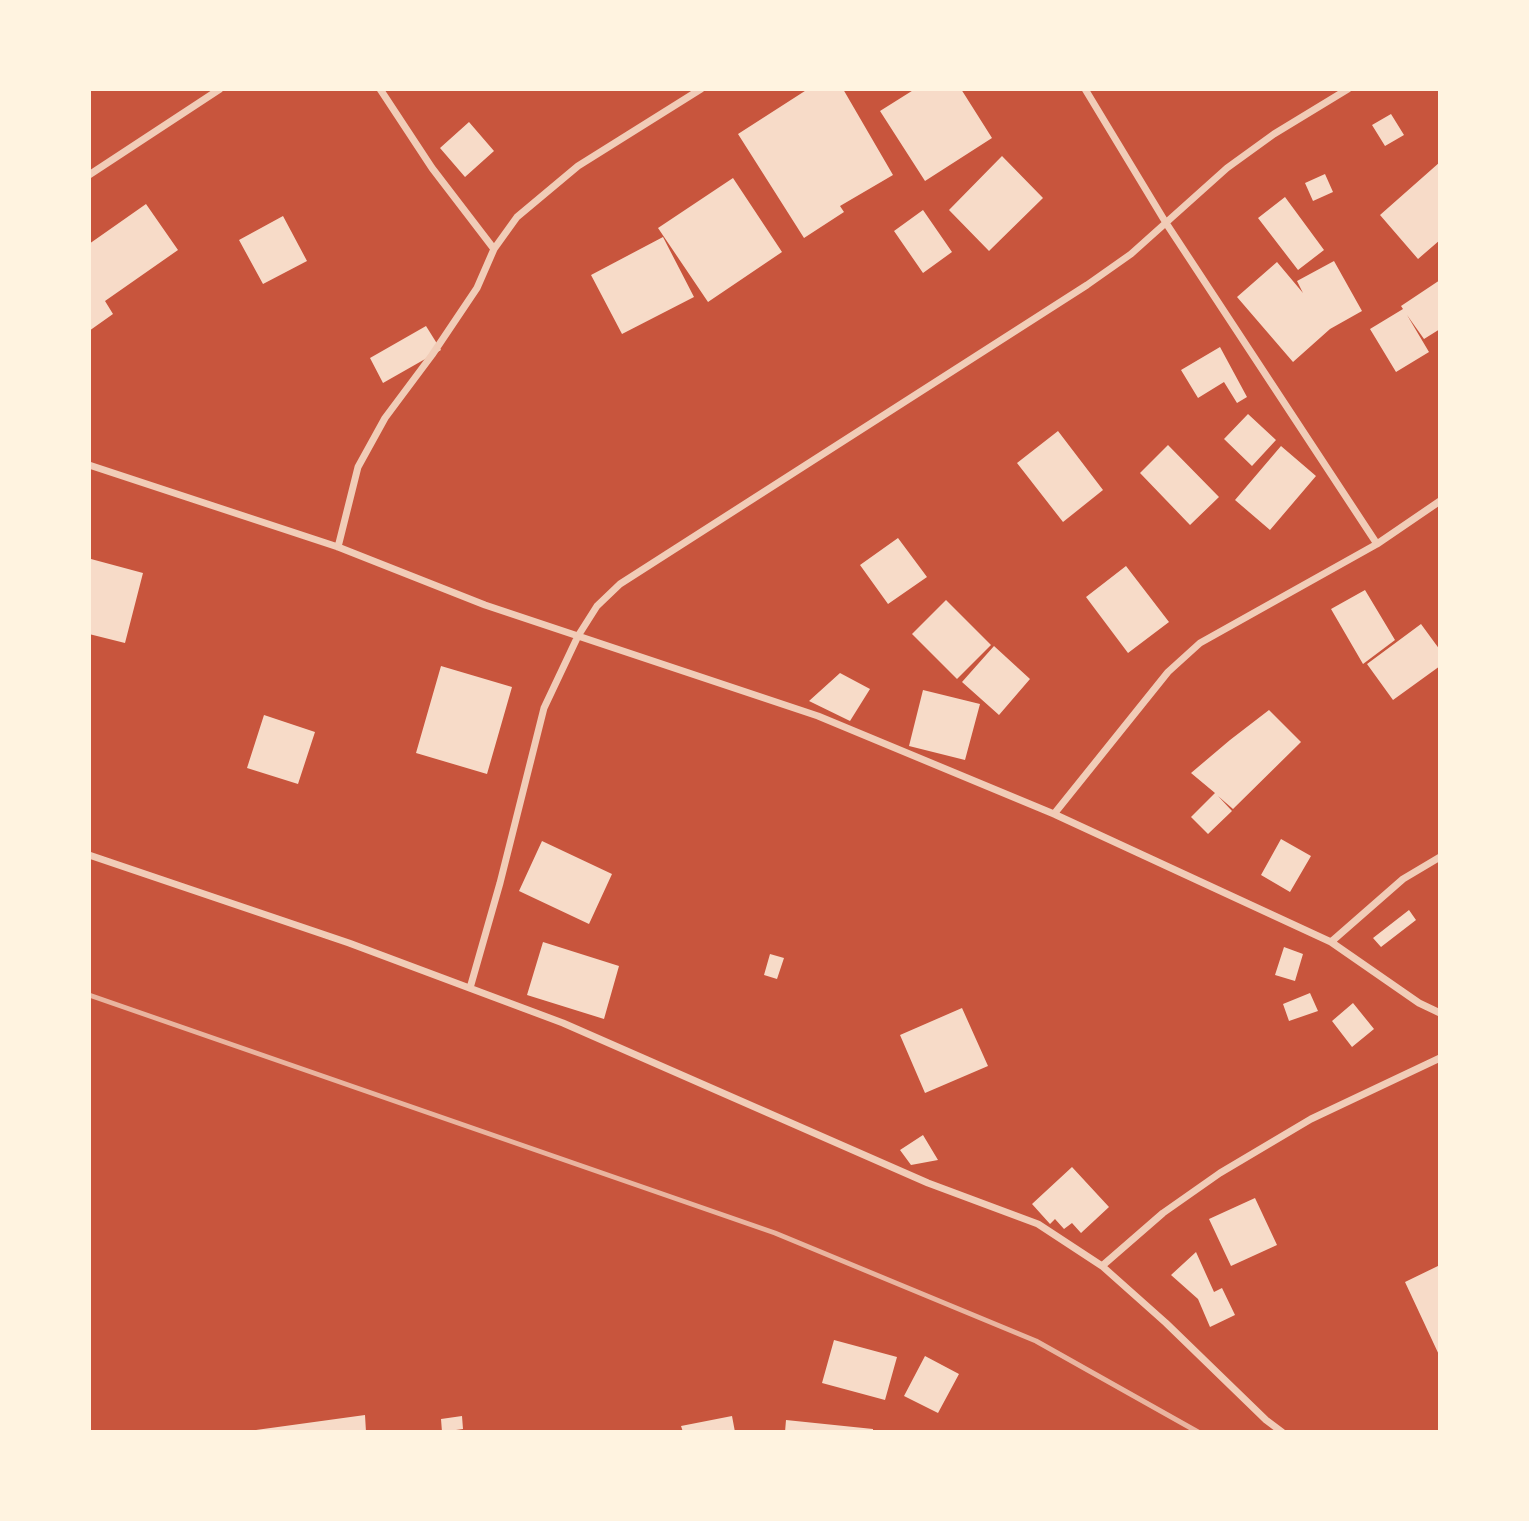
<!DOCTYPE html>
<style>
body{margin:0}
#map{position:relative;width:1529px;height:1521px;overflow:hidden;background:#c8553d;font-family:Jost,sans-serif}
canvas{display:block}
.frame{position:absolute;inset:0;border:91px solid #fff3e0;pointer-events:none}
</style>
<div id="map">
<canvas width="1529" height="1521"></canvas>
<div class="frame"></div>
</div>
<script>
const g = document.querySelector('canvas').getContext('2d');
g.lineJoin = 'round';
function fillPath(path, color) { g.fillStyle = color; g.fill(path, 'evenodd'); }
const toPath = rows => new Path2D(rows.map(r => 'M' + r).join(''));
function stroke(path, color, width, dash) { g.strokeStyle = color; g.lineWidth = width; g.lineCap = dash ? 'butt' : 'round'; g.setLineDash(dash || []); g.stroke(path); }
fillPath(toPath([
 [808,89,843,89,893,175,840,206,844,212,804,238,738,134],
 [915,89,961,89,992,138,925,181,880,111],
 [1391,114,1404,135,1385,146,1372,125],
 [469,122,494,151,465,177,440,148],
 [1002,156,1043,198,989,251,949,210],
 [1440,162,1440,240,1418,259,1380,215],
 [1325,174,1333,192,1313,201,1305,183],
 [733,178,782,252,708,302,658,228],
 [1285,197,1324,250,1298,270,1258,218],
 [146,204,178,250,105,301,113,314,89,331,89,244],
 [923,210,952,252,923,273,894,231],
 [283,216,307,261,263,284,239,240],
 [663,237,694,297,622,334,591,275],
 [1334,261,1362,311,1330,329,1293,362,1237,297,1277,262,1303,293,1297,281],
 [1440,280,1440,329,1424,339,1407,315,1429,352,1396,372,1370,329,1403,309,1401,306],
 [426,326,441,350,383,383,370,358],
 [1220,347,1247,397,1237,403,1224,382,1198,398,1181,370],
 [1248,414,1276,440,1252,466,1224,439],
 [1058,431,1103,490,1063,522,1017,463],
 [1168,445,1219,497,1190,525,1140,473],
 [1281,446,1316,476,1270,530,1235,500],
 [898,538,927,577,888,604,860,565],
 [91,559,143,573,125,643,89,634],
 [1126,566,1169,622,1128,653,1086,597],
 [1365,590,1395,640,1363,664,1331,609],
 [946,600,991,645,957,679,912,634],
 [1421,624,1440,650,1440,666,1393,700,1367,664],
 [994,646,1030,679,999,715,962,682],
 [441,666,512,687,487,774,416,753],
 [840,673,870,689,850,721,809,701],
 [923,690,980,704,965,760,909,746],
 [1269,710,1301,742,1233,809,1218,796,1232,811,1208,834,1191,817,1215,793,1191,773,1230,740],
 [264,715,315,732,298,784,247,768],
 [1281,839,1311,856,1290,892,1261,875],
 [542,841,612,874,589,924,519,891],
 [1409,910,1416,920,1381,947,1373,938],
 [543,942,619,966,604,1019,527,995],
 [1284,947,1303,954,1295,981,1275,975],
 [770,954,784,958,777,979,764,975],
 [1310,993,1318,1011,1289,1021,1283,1004],
 [1353,1003,1374,1029,1352,1047,1332,1021],
 [962,1008,988,1066,925,1093,900,1035],
 [923,1135,938,1160,911,1165,900,1150],
 [1072,1167,1109,1207,1081,1233,1072,1223,1064,1229,1055,1219,1050,1224,1032,1204],
 [1255,1198,1277,1245,1231,1266,1209,1219],
 [1196,1252,1214,1292,1222,1288,1235,1315,1210,1327,1198,1299,1171,1275],
 [1440,1265,1440,1357,1405,1282],
 [834,1340,897,1357,885,1400,822,1383],
 [925,1356,959,1374,938,1413,904,1396],
 [365,1415,366,1432,256,1432,256,1430],
 [462,1416,463,1429,442,1432,441,1419],
 [732,1416,735,1432,683,1432,681,1426],
 [786,1420,873,1429,873,1432,785,1432]
]), '#f7dbc8');
stroke(toPath([
 [380,89,432,168,494,249],
 [1085,89,1166,223,1377,544],
 [89,175,220,89],
 [89,465,338,547,485,605,818,716,1054,814,1331,942,1419,1003,1440,1013],
 [338,547,358,467,385,418,432,355,477,288,494,249,517,217,578,166,701,89],
 [1054,814,1168,672,1200,643,1377,544,1440,501],
 [89,855,349,943,563,1023,928,1183,1038,1224,1102,1266,1166,1323,1266,1420,1282,1432],
 [1331,942,1403,879,1440,857],
 [470,988,500,883,544,708,578,636,597,606,620,584,1087,285,1131,254,1227,168,1274,134,1348,89],
 [1102,1266,1163,1213,1220,1173,1311,1119,1440,1058]
]), '#f1ccb7', 7);
stroke(toPath([
 [89,995,775,1233,1036,1341,1198,1432]
]), '#e9b49f', 5);
</script>
